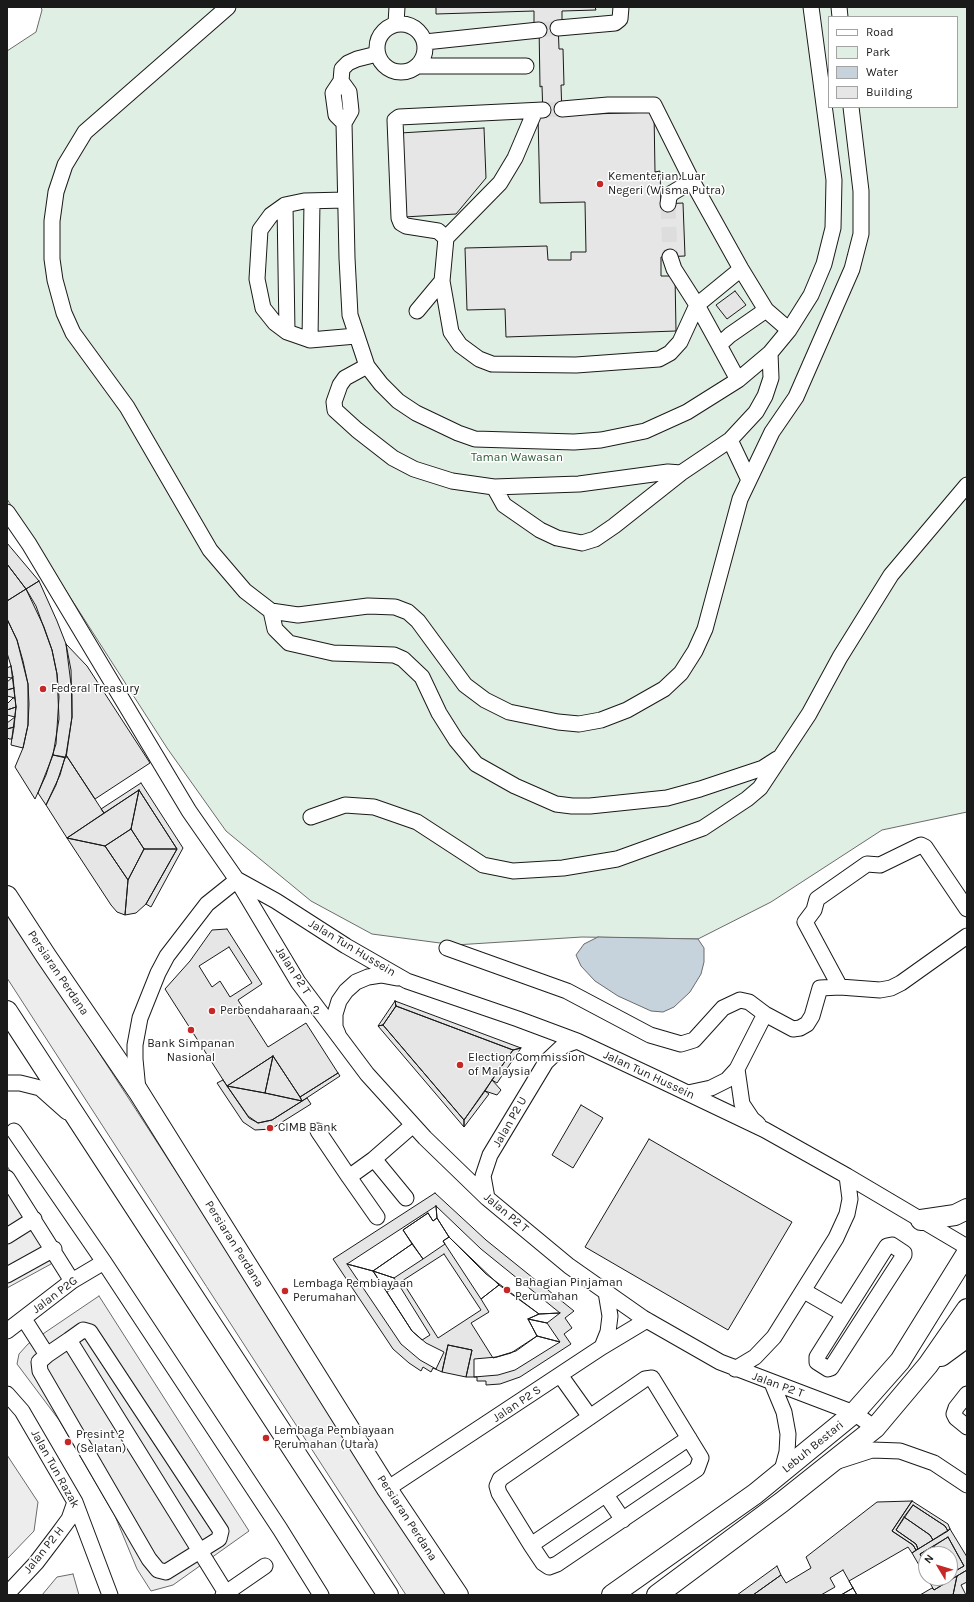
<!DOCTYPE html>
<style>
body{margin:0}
#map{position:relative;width:974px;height:1602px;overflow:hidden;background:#fff;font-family:Karla,sans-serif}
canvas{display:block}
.frame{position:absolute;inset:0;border:8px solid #1a1a1a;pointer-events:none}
.legend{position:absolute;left:828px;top:16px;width:130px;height:92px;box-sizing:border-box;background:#fff;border:1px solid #a3a3a3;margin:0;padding:5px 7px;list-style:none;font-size:12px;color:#1a1a1a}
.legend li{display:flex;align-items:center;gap:8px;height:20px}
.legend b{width:20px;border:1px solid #a3a3a3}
.north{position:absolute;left:918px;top:1546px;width:40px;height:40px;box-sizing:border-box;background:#fff;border:1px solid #a3a3a3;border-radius:50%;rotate:308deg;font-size:11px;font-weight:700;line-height:16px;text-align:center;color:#1a1a1a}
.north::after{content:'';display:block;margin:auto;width:14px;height:18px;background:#c62828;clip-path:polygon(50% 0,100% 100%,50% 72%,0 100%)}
</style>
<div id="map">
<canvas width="974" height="1602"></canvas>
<div class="frame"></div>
<ul class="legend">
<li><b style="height:5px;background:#fff"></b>Road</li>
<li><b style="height:11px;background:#e0efe3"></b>Park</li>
<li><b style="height:11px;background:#c6d2dc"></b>Water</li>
<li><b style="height:11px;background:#e6e6e6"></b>Building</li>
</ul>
<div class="north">N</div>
</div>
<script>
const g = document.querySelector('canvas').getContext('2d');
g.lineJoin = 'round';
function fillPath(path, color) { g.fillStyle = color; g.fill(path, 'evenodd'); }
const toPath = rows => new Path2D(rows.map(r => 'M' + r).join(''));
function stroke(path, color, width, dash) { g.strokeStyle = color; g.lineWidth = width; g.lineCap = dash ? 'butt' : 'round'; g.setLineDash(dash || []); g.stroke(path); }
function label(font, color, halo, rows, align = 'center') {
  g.font = font + ' Karla,sans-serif'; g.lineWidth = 3; g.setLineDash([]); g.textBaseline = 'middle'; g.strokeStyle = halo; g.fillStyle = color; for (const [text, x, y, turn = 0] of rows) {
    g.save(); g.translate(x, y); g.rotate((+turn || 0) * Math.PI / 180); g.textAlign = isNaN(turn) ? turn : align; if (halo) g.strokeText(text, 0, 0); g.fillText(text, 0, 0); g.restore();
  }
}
const green = toPath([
 [41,7,967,7,967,812,882,830,771,902,698,939,582,937,455,945,372,934,311,901,226,831,167,748,7,499,7,51,36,32,42,10,41,7],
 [829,17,957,17,957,107,829,107,829,17]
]);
fillPath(green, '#e0efe3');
stroke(green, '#6a6a6a', 1);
const parking = toPath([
 [7,911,451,1595,406,1595,7,978,7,911],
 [7,1166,61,1249,51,1264,7,1288,7,1166],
 [99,1296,249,1531,173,1585,151,1591,137,1569,115,1516,59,1420,17,1364,19,1354,28,1344,99,1296],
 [7,1455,38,1502,34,1531,7,1559,7,1455],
 [73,1574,79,1595,42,1595,57,1577,73,1574]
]);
fillPath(parking, '#ededed');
stroke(parking, '#6a6a6a', 1);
const water = toPath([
 [598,937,698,939,704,948,704,962,701,974,690,992,674,1007,663,1012,651,1011,618,996,595,981,581,966,576,955,584,944,598,937]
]);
fillPath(water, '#c6d2dc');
stroke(water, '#6a6a6a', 1);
const building = toPath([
 [436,7,595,7,596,10,562,11,562,23,558,23,559,49,563,49,564,85,561,85,562,115,654,112,655,172,660,171,661,204,683,203,685,256,661,257,661,276,675,276,676,331,506,337,505,309,467,310,465,248,547,246,548,260,571,260,571,252,586,252,585,202,540,203,538,116,543,116,542,86,540,87,539,25,534,25,534,11,436,14,436,7],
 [484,128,486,178,456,214,404,217,400,133,484,128],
 [735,291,746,305,727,319,716,305,735,291],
 [7,543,39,581,26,589,7,564,7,543],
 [7,564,26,589,7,601,7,564],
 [39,581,57,621,66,644,71,670,72,717,66,758,53,755,59,719,57,674,52,650,44,627,26,589,39,581],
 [26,589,36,606,52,650,57,674,59,697,56,744,46,775,35,799,15,767,23,748,28,725,29,704,28,684,23,661,17,640,7,619,7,601,26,589],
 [7,619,17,640,28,684,28,725,23,748,11,745,16,707,11,666,7,653,7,619],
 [66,644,87,666,150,763,95,799,66,755,72,717,72,692,66,644],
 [11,666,13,677,11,678,7,677,7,668,11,666],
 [13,677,14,688,7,690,7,682,13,677],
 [14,688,15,698,7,696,7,690,14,688],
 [13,698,15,698,16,707,7,710,7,704,13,698],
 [16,707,15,717,7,715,7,710,16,707],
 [15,717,14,727,7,729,7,723,15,717],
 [14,727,12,739,9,739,7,737,7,729,14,727],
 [53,755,65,757,60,775,46,805,38,793,53,755],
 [66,755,104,813,67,838,46,805,56,785,66,755],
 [141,783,183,848,151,907,146,904,177,849,139,790,104,813,101,809,141,783],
 [139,790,177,849,144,849,131,829,139,790],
 [139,790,131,829,105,846,67,838,139,790],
 [131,829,144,849,128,880,105,846,131,829],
 [67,838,105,846,128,880,125,915,117,912,111,905,67,838],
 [144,849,177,849,146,904,136,913,125,915,128,880,144,849],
 [227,929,262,984,238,1000,268,1047,306,1023,338,1073,300,1097,273,1056,227,1086,165,989,190,961,212,930,227,929],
 [229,947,252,983,230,997,220,981,212,987,199,966,229,947],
 [395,1001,521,1048,513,1050,396,1006,395,1001],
 [395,1001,396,1006,383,1025,378,1026,395,1001],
 [396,1006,513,1050,464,1120,383,1025,396,1006],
 [383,1025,464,1120,464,1127,378,1026,383,1025],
 [521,1048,497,1083,492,1080,513,1050,521,1048],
 [273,1056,300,1097,302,1101,265,1093,273,1056],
 [273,1056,265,1093,227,1086,273,1056],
 [338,1073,340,1076,302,1101,300,1097,338,1073],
 [223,1080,248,1116,258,1123,272,1120,307,1098,311,1104,271,1129,255,1130,243,1122,217,1083,223,1080],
 [492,1080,501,1090,497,1095,485,1091,492,1080],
 [227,1086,265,1093,302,1101,272,1120,258,1123,249,1118,227,1086],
 [485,1091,489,1094,464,1127,464,1120,485,1091],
 [581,1105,603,1118,573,1168,552,1155,581,1105],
 [649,1139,792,1222,728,1330,585,1247,649,1139],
 [435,1193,486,1240,574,1311,565,1318,572,1328,564,1334,571,1344,520,1377,500,1384,486,1385,486,1381,477,1381,477,1377,466,1377,472,1350,448,1345,442,1372,433,1368,431,1372,423,1367,421,1371,409,1363,393,1349,333,1259,435,1193],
 [444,1254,481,1310,438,1338,402,1281,444,1254],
 [436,1206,481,1249,560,1313,539,1314,486,1274,449,1237,437,1218,436,1206],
 [436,1206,437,1218,433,1221,428,1213,403,1230,412,1244,373,1271,347,1264,436,1206],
 [428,1213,433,1221,437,1218,449,1237,443,1241,445,1244,423,1259,403,1230,428,1213],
 [449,1237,499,1285,481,1299,443,1241,449,1237],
 [412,1244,423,1259,394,1278,373,1271,412,1244],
 [347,1264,373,1271,412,1331,426,1343,444,1352,436,1369,420,1360,401,1344,347,1264],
 [373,1271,394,1278,399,1285,387,1292,373,1271],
 [399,1285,430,1335,422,1340,412,1331,387,1292,399,1285],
 [499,1285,539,1314,528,1319,537,1336,516,1351,493,1358,471,1323,489,1312,481,1299,499,1285],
 [560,1313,547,1323,528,1319,539,1314,560,1313],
 [528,1319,547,1323,560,1342,537,1336,528,1319],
 [537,1336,560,1342,515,1370,498,1375,474,1377,474,1359,497,1357,511,1353,537,1336],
 [448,1345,472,1350,466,1377,442,1372,448,1345],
 [912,1501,892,1531,913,1545,916,1550,912,1553,908,1547,849,1581,857,1595,753,1595,781,1575,786,1583,811,1568,806,1557,877,1502,912,1501],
 [912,1501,948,1524,950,1529,948,1531,945,1526,913,1505,896,1530,916,1544,918,1549,916,1550,913,1545,892,1531,912,1501],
 [913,1505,945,1526,948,1531,933,1540,930,1535,904,1517,913,1505],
 [904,1517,930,1535,933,1540,918,1549,916,1544,896,1530,904,1517],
 [950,1529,967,1557,967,1570,934,1590,927,1578,934,1578,936,1582,943,1578,950,1578,950,1574,964,1566,948,1537,920,1554,926,1565,926,1577,912,1553,950,1529],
 [948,1537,964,1566,950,1574,950,1554,939,1554,934,1546,948,1537],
 [934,1546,939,1554,926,1554,926,1565,920,1554,934,1546],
 [777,1566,781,1575,753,1595,737,1595,777,1566],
 [843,1570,853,1588,841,1595,821,1595,835,1587,830,1578,843,1570],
 [967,1570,967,1582,961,1585,966,1595,953,1595,957,1576,967,1570],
 [957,1576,953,1595,920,1595,932,1588,934,1590,957,1576],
 [853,1588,857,1595,841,1595,853,1588]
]);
fillPath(building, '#e6e6e6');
stroke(building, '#1a1a1a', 1);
stroke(toPath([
 [539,30,558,28],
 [543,110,562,109],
 [668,204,670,257]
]), '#ddd', 15, [15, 8]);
const minor = toPath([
 [228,7,85,132,65,165,56,192,52,221,52,259,55,280,64,313,73,333,127,407,210,550,245,591,271,611,298,615,368,606,395,607,408,612,418,621,465,685,485,700,509,712,558,722,579,724,601,720,627,710,664,689,681,673,695,651,705,629,740,499,772,432,796,397,852,269,861,234,861,191,851,107],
 [839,7,840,17],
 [396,23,397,7],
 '377 48a24 24 0 1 1 48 0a24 24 0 1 1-48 0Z',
 [558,28,615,23,620,19,621,7],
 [425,42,539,30],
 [418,66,526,66],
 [341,81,349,92,351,111,344,123,347,258,350,315,367,366,381,384,398,401,416,413,458,433,475,439,574,442,601,440,645,431,687,412,738,380,770,353,789,330,811,295,824,264,833,228,834,180,811,7],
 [562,109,608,105,654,105,692,181,741,269,766,310],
 [543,110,399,117,395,120,399,218,401,223,406,226,438,231,446,238,442,281,451,332,460,345,479,359,492,364,576,365,659,359,670,353,680,342,697,305,719,345],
 [344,123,336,115,333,93,341,81,342,69,348,63,357,59,377,54],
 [345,200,304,201,285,205,271,215,260,230,257,279,263,308,275,323,287,332,310,340,356,336],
 [668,204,669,197,672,193,692,181],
 [285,205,287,332],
 [446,238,500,183,515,158,535,111],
 [670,257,674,269,697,305,741,269],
 [417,311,442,281],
 [310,340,312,201],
 [367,366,345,378,340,385,334,402,335,410,357,430,393,458,414,469,452,481,494,487,504,505,540,530,557,538,582,543,595,539,614,526,681,473,730,440,756,412,765,396,771,378,770,353],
 [738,380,719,345,730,335,766,310,789,330],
 [730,440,749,480],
 [494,487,579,484,668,472,681,473],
 [7,512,29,544,189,811,237,880,298,982,367,1074,425,1138,487,1198,569,1266,643,1318,720,1362,854,1413,875,1428],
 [271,611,275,629,289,643,333,653,394,655,403,659,422,677,439,713,456,740,476,764,515,786,556,804,572,806,590,806,667,798,700,789,763,768,777,759],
 [311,817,345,805,374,807,417,822,483,865,513,871,563,868,617,859,703,828,747,799,760,788,809,714,840,657,891,575,967,485],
 [238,880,276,901,346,946,407,981,518,1019,577,1041,658,1079,765,1130,847,1176,967,1247],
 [447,948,567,991,650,1035,681,1044,694,1040,723,1008,740,1000,749,1002,765,1014,793,1029,800,1028,807,1024,812,1016,820,988,840,987,880,990,891,988,901,983,967,936],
 [840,987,805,922,814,910,817,899,867,864,880,865,921,845,925,847,967,909],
 [338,1034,335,1027,335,1014,339,1001,346,991,356,982,368,977,381,975,397,978],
 [737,1069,742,1104,752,1119,758,1124],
 [7,1083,20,1083,40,1088,67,1112],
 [138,1090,135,1059,135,1045,140,1018,158,973,167,956,207,904,237,880],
 [688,1093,711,1088,727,1080,737,1069,765,1014],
 [14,1131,104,1262,280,1529,321,1595],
 [318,1131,349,1177],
 [374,1159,349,1177,377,1217],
 [7,1178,72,1281],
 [406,1198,374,1159,413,1125],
 [487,1198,483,1176,490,1155,546,1062,563,1046,577,1041],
 [7,1236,34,1219],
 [7,1275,54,1249],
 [804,1291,844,1314,887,1246,892,1245,904,1253,904,1255,831,1368,828,1369,817,1362,817,1357,844,1314],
 [24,1319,47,1355,69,1340,226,1593],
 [7,1331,72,1281,104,1262],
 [602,1347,608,1332,610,1316,606,1292],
 [47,1355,39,1362,40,1371,149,1559,158,1570,166,1572,219,1539,221,1531,90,1332,83,1330,69,1340],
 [735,1369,755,1357,774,1337,836,1238,847,1214,850,1199,847,1176],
 [560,1375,590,1417],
 [652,1378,701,1458,697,1469,557,1564,549,1567,543,1563,531,1545,499,1493,497,1486,500,1479,645,1379,652,1378],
 [772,1383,784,1412,788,1434,787,1452,781,1474],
 [7,1394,22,1411,75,1502,110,1595],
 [967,1394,956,1408,954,1414,956,1418,967,1427],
 [838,1461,872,1450,900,1451,934,1463,967,1485],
 [387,1489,602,1347,647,1320],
 [606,1495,623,1520],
 [531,1545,689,1438],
 [7,1594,36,1563,58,1534,69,1519,75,1502],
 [223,1595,265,1566]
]);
const major = toPath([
 [7,896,46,956,138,1091,387,1489,458,1595],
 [7,1011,388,1595],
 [921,1220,955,1215,967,1209],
 [941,1356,967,1337],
 [612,1595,755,1494,854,1413,900,1361,967,1253],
 [657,1595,782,1502,875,1428,928,1365,967,1309]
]);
stroke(minor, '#1a1a1a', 17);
stroke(major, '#1a1a1a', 22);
stroke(minor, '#fff', 15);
stroke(major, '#fff', 20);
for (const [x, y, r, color] of [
 [600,184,4,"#c62828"],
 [43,689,4,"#c62828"],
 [212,1011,4,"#c62828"],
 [191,1030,4,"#c62828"],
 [460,1065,4,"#c62828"],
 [270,1128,4,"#c62828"],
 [507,1290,4,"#c62828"],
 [285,1291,4,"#c62828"],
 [266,1438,4,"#c62828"],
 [68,1442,4,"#c62828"]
]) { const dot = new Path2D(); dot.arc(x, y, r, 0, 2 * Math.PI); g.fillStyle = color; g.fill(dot); stroke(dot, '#fff', 1.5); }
label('12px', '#1a1a1a', '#fff', [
 ["Kementerian Luar",608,177],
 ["Negeri (Wisma Putra)",608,191],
 ["Federal Treasury",51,689],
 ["Perbendaharaan 2",220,1011],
 ["Bank Simpanan",191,1044,"center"],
 ["Nasional",191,1058,"center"],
 ["Election Commission",468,1058],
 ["of Malaysia",468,1072],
 ["CIMB Bank",278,1128],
 ["Bahagian Pinjaman",515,1283],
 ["Perumahan",515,1297],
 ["Lembaga Pembiayaan",293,1284],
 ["Perumahan",293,1298],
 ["Lembaga Pembiayaan",274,1431],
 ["Perumahan (Utara)",274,1445],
 ["Presint 2",76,1435],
 ["(Selatan)",76,1449]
], 'left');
label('12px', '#2b5a34', '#fff', [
 ["Taman Wawasan",517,458]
]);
label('12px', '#1a1a1a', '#fff', [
 ["Jalan Tun Hussein",352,948,31],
 ["Jalan P2 T",293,971,57],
 ["Persiaran Perdana",58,973,56],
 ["Jalan Tun Hussein",649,1075,25],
 ["Jalan P2 U",510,1122,-60],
 ["Jalan P2 T",506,1213,40],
 ["Persiaran Perdana",234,1244,58],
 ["Jalan P2G",55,1295,-37],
 ["Jalan P2 T",778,1385,20],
 ["Jalan P2 S",517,1404,-34],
 ["Lebuh Bestari",813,1447,-39],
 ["Jalan Tun Razak",55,1469,61],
 ["Persiaran Perdana",407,1518,57],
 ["Jalan P2 H",44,1550,-51]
]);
</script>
